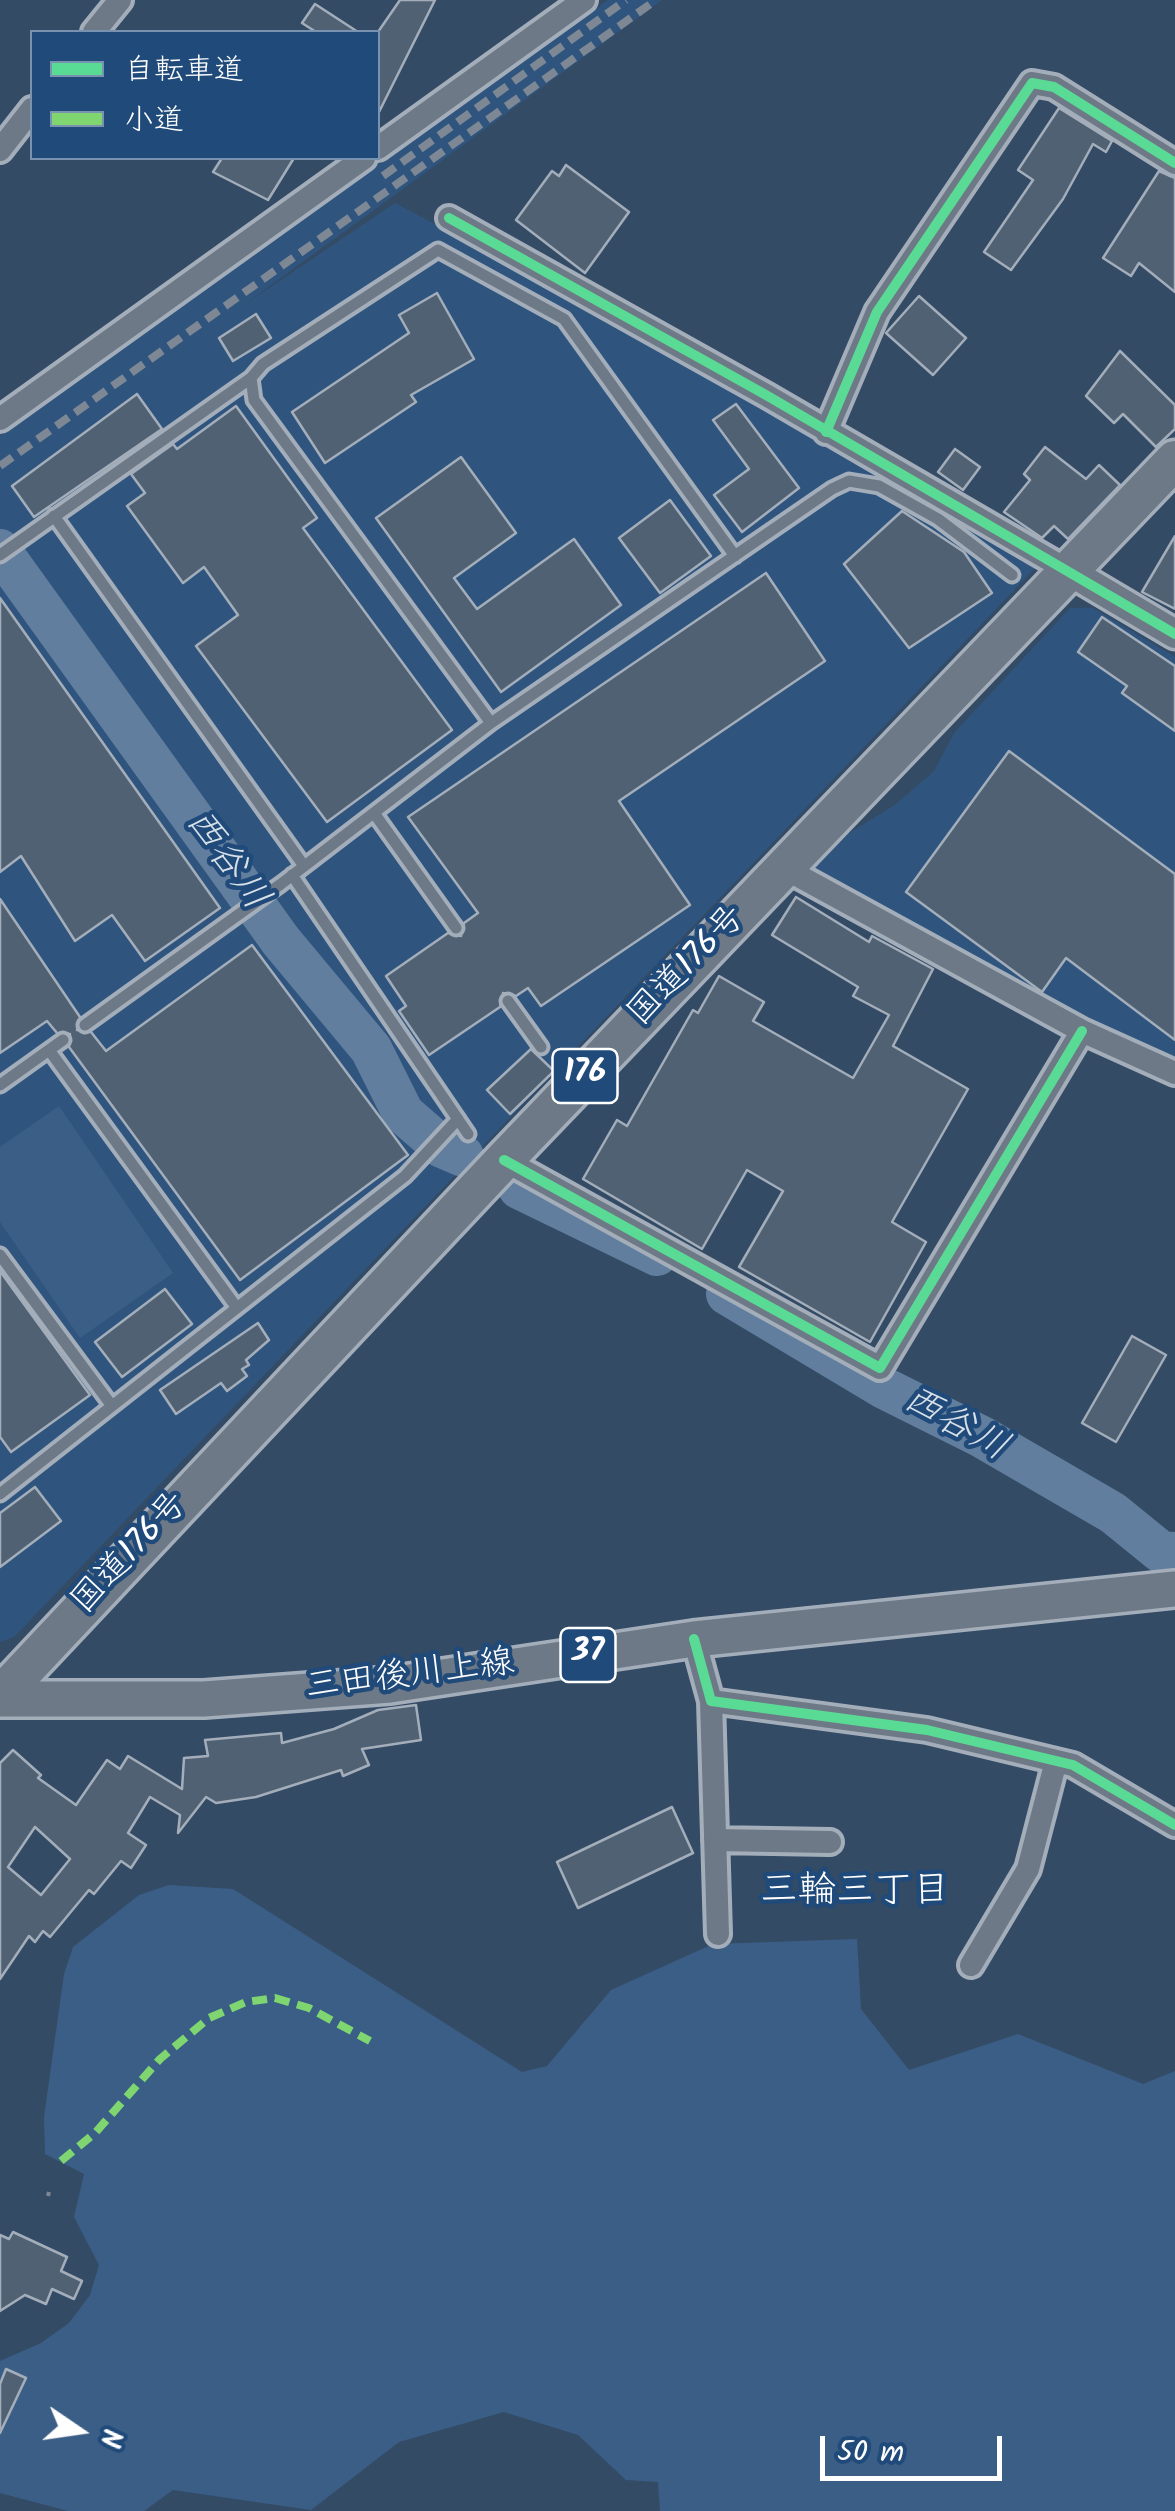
<!DOCTYPE html>
<meta charset="utf-8">
<style>
body{margin:0}
#map{position:relative;width:1175px;height:2511px;overflow:hidden;background:#344b65;font-family:Kalam,"Klee One",sans-serif}
canvas{display:block}
.legend{position:absolute;left:30px;top:30px;width:350px;height:130px;box-sizing:border-box;background:#1f4a7a;border:2px solid #7992af;margin:0;padding:12px 18px;list-style:none;font-size:30px;color:#fff}
.legend li{display:flex;align-items:center;gap:20px;height:50px}
.legend b{width:50px;border:2px solid #7992af}
.north{position:absolute;left:30px;top:2381px;width:100px;height:100px;-webkit-text-stroke:8px #1f4a7a;paint-order:stroke;rotate:103deg;font-size:28px;font-weight:700;line-height:40px;text-align:center;color:#fff}
.north::after{content:'';display:block;margin:auto;width:35px;height:45px;background:#fff;clip-path:polygon(50% 0,100% 100%,50% 72%,0 100%)}
.scale{position:absolute;left:820px;top:2436px;width:182px;height:45px;box-sizing:border-box;border:5px solid #fff;border-top:0;padding-left:12px;font-size:30px;line-height:35px;white-space:nowrap;color:#fff;-webkit-text-stroke:8px #1f4a7a;paint-order:stroke}
</style>
<div id="map">
<canvas width="1175" height="2511"></canvas>
<ul class="legend">
<li><b style="height:12px;background:#5adb95"></b>自転車道</li>
<li><b style="height:12px;background:#7fd670"></b>小道</li>
</ul>
<div class="north">N</div>
<div class="scale">50 m</div>
</div>
<script>
const g = document.querySelector('canvas').getContext('2d');
g.lineJoin = 'round';
function fillPath(path, color) { g.fillStyle = color; g.fill(path, 'evenodd'); }
const toPath = rows => new Path2D(rows.map(r => 'M' + r).join(''));
function stroke(path, color, width, dash) { g.strokeStyle = color; g.lineWidth = width; g.lineCap = dash ? 'butt' : 'round'; g.setLineDash(dash || []); g.stroke(path); }
function label(font, color, halo, rows, align = 'center') {
  g.font = font + ' Kalam,"Klee One",sans-serif'; g.lineWidth = 9; g.setLineDash([]); g.textBaseline = 'middle'; g.strokeStyle = halo; g.fillStyle = color; for (const [text, x, y, turn = 0] of rows) {
    g.save(); g.translate(x, y); g.rotate((+turn || 0) * Math.PI / 180); g.textAlign = isNaN(turn) ? turn : align; if (halo) g.strokeText(text, 0, 0); g.fillText(text, 0, 0); g.restore();
  }
}
fillPath(toPath([
 [608,0,662,0,241,307,395,203,596,309,1036,567,14,1637,0,1642,0,435],
 [1070,608,1093,608,1175,657,1175,1059,1092,1023,811,871,848,834,896,804,934,771,954,733]
]), '#2f557f');
fillPath(toPath([
 [59,1106,173,1273,80,1338,0,1222,0,1147],
 [169,1885,233,1889,522,2072,547,2066,611,1990,713,1944,857,1939,861,2009,909,2070,1018,2034,1143,2084,1175,2071,1175,2511,660,2511,658,2482,626,2480,578,2435,504,2412,399,2442,311,2510,173,2490,144,2511,68,2511,0,2493,0,2361,41,2343,69,2323,90,2295,99,2265,74,2217,84,2174,45,2154,44,2117,64,1974,73,1947,139,1895]
]), '#3b5e86');
stroke(toPath([
 [0,550,281,941,371,1049,403,1113,442,1147,463,1156],
 [519,1188,657,1255],
 [727,1294,884,1388,982,1437,1113,1513,1161,1552,1175,1553]
]), '#617e9e', 42);
const building = toPath([
 [400,0,435,0,378,114,378,32,400,0],
 [315,4,358,32,316,32,302,23,315,4],
 [1059,108,1112,141,1106,152,1093,144,1063,199,1011,270,984,252,1033,180,1018,170,1059,108],
 [222,158,294,158,268,200,213,172,222,158],
 [566,165,629,212,585,273,516,220,552,171,559,176,566,165],
 [1159,171,1175,178,1175,292,1139,263,1131,276,1103,258,1159,171],
 [437,293,474,359,411,395,416,402,325,463,292,412,409,333,399,315,437,293],
 [919,296,966,338,933,375,886,333,919,296],
 [256,314,271,338,233,361,219,338,256,314],
 [1120,351,1175,405,1175,429,1156,447,1123,414,1114,423,1086,396,1120,351],
 [137,394,162,429,34,517,12,486,137,394],
 [736,404,799,488,742,532,714,495,749,469,713,420,736,404],
 [236,406,317,518,303,528,452,730,327,822,196,646,238,615,204,567,183,583,127,506,145,493,131,474,173,444,177,449,236,406],
 [1045,447,1086,479,1099,465,1120,485,1068,539,1054,526,1042,538,1004,512,1030,480,1024,474,1045,447],
 [955,449,980,467,963,490,938,472,955,449],
 [461,457,516,533,454,578,477,609,574,539,621,605,501,692,376,518,461,457],
 [670,500,711,556,660,593,619,538,670,500],
 [902,511,964,552,992,593,909,648,844,564,902,511],
 [1175,536,1175,609,1142,592,1175,536],
 [766,573,825,661,619,801,690,905,541,1006,528,988,516,996,503,993,500,1007,429,1055,399,1011,406,1006,386,976,448,933,461,936,464,923,478,913,408,817,766,573],
 [0,598,220,908,145,961,112,915,75,941,21,856,0,872,0,598],
 [1102,617,1175,666,1175,731,1122,693,1127,686,1078,652,1102,617],
 [1009,751,1175,874,1175,1040,1066,958,1042,992,906,892,1009,751],
 [796,897,869,942,872,936,933,969,893,1046,968,1089,892,1222,926,1242,870,1342,739,1267,783,1191,747,1170,702,1249,583,1179,617,1120,627,1126,693,1010,698,1013,719,976,764,1002,753,1021,853,1078,889,1015,853,996,858,987,772,935,796,897],
 [0,899,80,1017,77,1030,91,1032,106,1051,252,945,408,1155,240,1280,69,1047,70,1034,57,1033,47,1021,0,1053,0,899],
 [531,1049,554,1071,510,1114,487,1090,531,1049],
 [0,1271,90,1395,11,1452,0,1437,0,1271],
 [165,1289,192,1324,122,1377,95,1342,165,1289],
 [258,1323,269,1340,246,1360,249,1365,242,1369,247,1376,227,1391,221,1383,176,1414,160,1390,258,1323],
 [1132,1336,1166,1355,1116,1442,1082,1423,1132,1336],
 [35,1487,61,1521,0,1567,0,1513,35,1487],
 [416,1705,421,1740,362,1749,369,1765,343,1776,341,1770,256,1797,216,1803,206,1797,178,1833,180,1815,150,1797,128,1833,146,1845,131,1868,121,1861,94,1894,89,1890,50,1937,43,1931,35,1942,29,1936,0,1979,0,1763,13,1750,41,1775,38,1778,76,1805,107,1760,120,1769,128,1756,182,1789,184,1758,208,1756,205,1740,281,1733,282,1743,334,1729,378,1710,416,1705],
 [35,1827,70,1859,41,1895,8,1867,35,1827],
 [672,1807,693,1853,578,1908,557,1862,672,1807],
 [13,2232,67,2257,61,2271,82,2281,74,2299,52,2289,46,2304,25,2295,0,2311,0,2235,9,2239,13,2232],
 [6,2369,26,2378,0,2433,0,2384,6,2369]
]);
fillPath(building, '#506174');
stroke(building, '#a4aeba', 2.5);
const service = toPath([
 [54,516,304,866],
 [0,555,251,378],
 [491,723,254,400,251,378,263,364,438,250,564,319,735,556],
 [374,813,456,928],
 [292,875,468,1134],
 [508,1001,541,1047],
 [85,1025,281,884,491,723,832,489,849,481,879,486,938,519,1012,575],
 [49,1050,237,1308],
 [0,1085,63,1040],
 [0,1255,112,1406],
 [0,1494,405,1176,458,1119]
]);
const minor = toPath([
 [94,32,120,0],
 [378,148,584,0],
 [0,150,32,109],
 [449,218,766,395,1067,570],
 [0,419,364,158],
 [826,432,877,312,1032,83,1054,87,1175,163],
 [786,869,1082,1031,1175,1073],
 [504,1160,880,1368,1082,1031],
 [694,1639,711,1701,927,1730,1073,1765,1175,1825],
 [711,1701,718,1934],
 [715,1840,830,1842],
 [971,1965,1028,1869,1056,1761]
]);
const tertiary = toPath([
 [1067,570,1175,634]
]);
const primary = toPath([
 [0,1699,204,1699,390,1685,694,1639,1175,1589]
]);
const trunk = toPath([
 [0,1696,504,1160,1175,460]
]);
stroke(service, '#a4aeba', 19);
stroke(minor, '#a4aeba', 30);
stroke(tertiary, '#a4aeba', 35);
stroke(primary, '#a4aeba', 42);
stroke(trunk, '#a4aeba', 45);
stroke(toPath([
 [48,2196,49,2192]
]), '#7e8895', 4, [10, 8]);
stroke(service, '#6d7986', 11);
stroke(minor, '#6d7986', 22);
stroke(tertiary, '#6d7986', 28);
stroke(primary, '#6d7986', 35);
stroke(trunk, '#6d7986', 38);
stroke(toPath([
 [383,176,626,0],
 [0,466,656,0]
]), '#7e8895', 8, [15, 8]);
stroke(toPath([
 [61,2161,95,2133,160,2059,209,2018,246,2002,275,1998,309,2008,370,2041]
]), '#7fd670', 8, [15, 8]);
stroke(toPath([
 [449,218,766,395,1175,634],
 [826,432,877,312,1032,83,1054,87,1175,163],
 [504,1160,880,1368,1082,1031],
 [694,1639,711,1701,927,1730,1073,1765,1175,1825]
]), '#5adb95', 10);
for (const [x, y, w] of [
 [585,1076,65],
 [588,1655,55]
]) { const box = new Path2D(); box.roundRect(x - w / 2, y - 27, w, 54, 8); g.fillStyle = '#1f4a7a'; g.fill(box); stroke(box, '#fff', 2.5); }
label('bold 32px', '#fff', null, [
 ["176",585,1076],
 ["37",588,1655]
]);
label('35px', '#fff', '#1f4a7a', [
 ["国道176号",689,968,-46],
 ["国道176号",132,1555,-47],
 ["三田後川上線",410,1678,-7]
]);
label('italic 38px', '#d8e0e8', '#1f4a7a', [
 ["西谷川",224,862,54],
 ["西谷川",954,1427,29]
]);
label('38px', '#fff', '#1f4a7a', [
 ["三輪三丁目",855,1895]
]);
</script>
